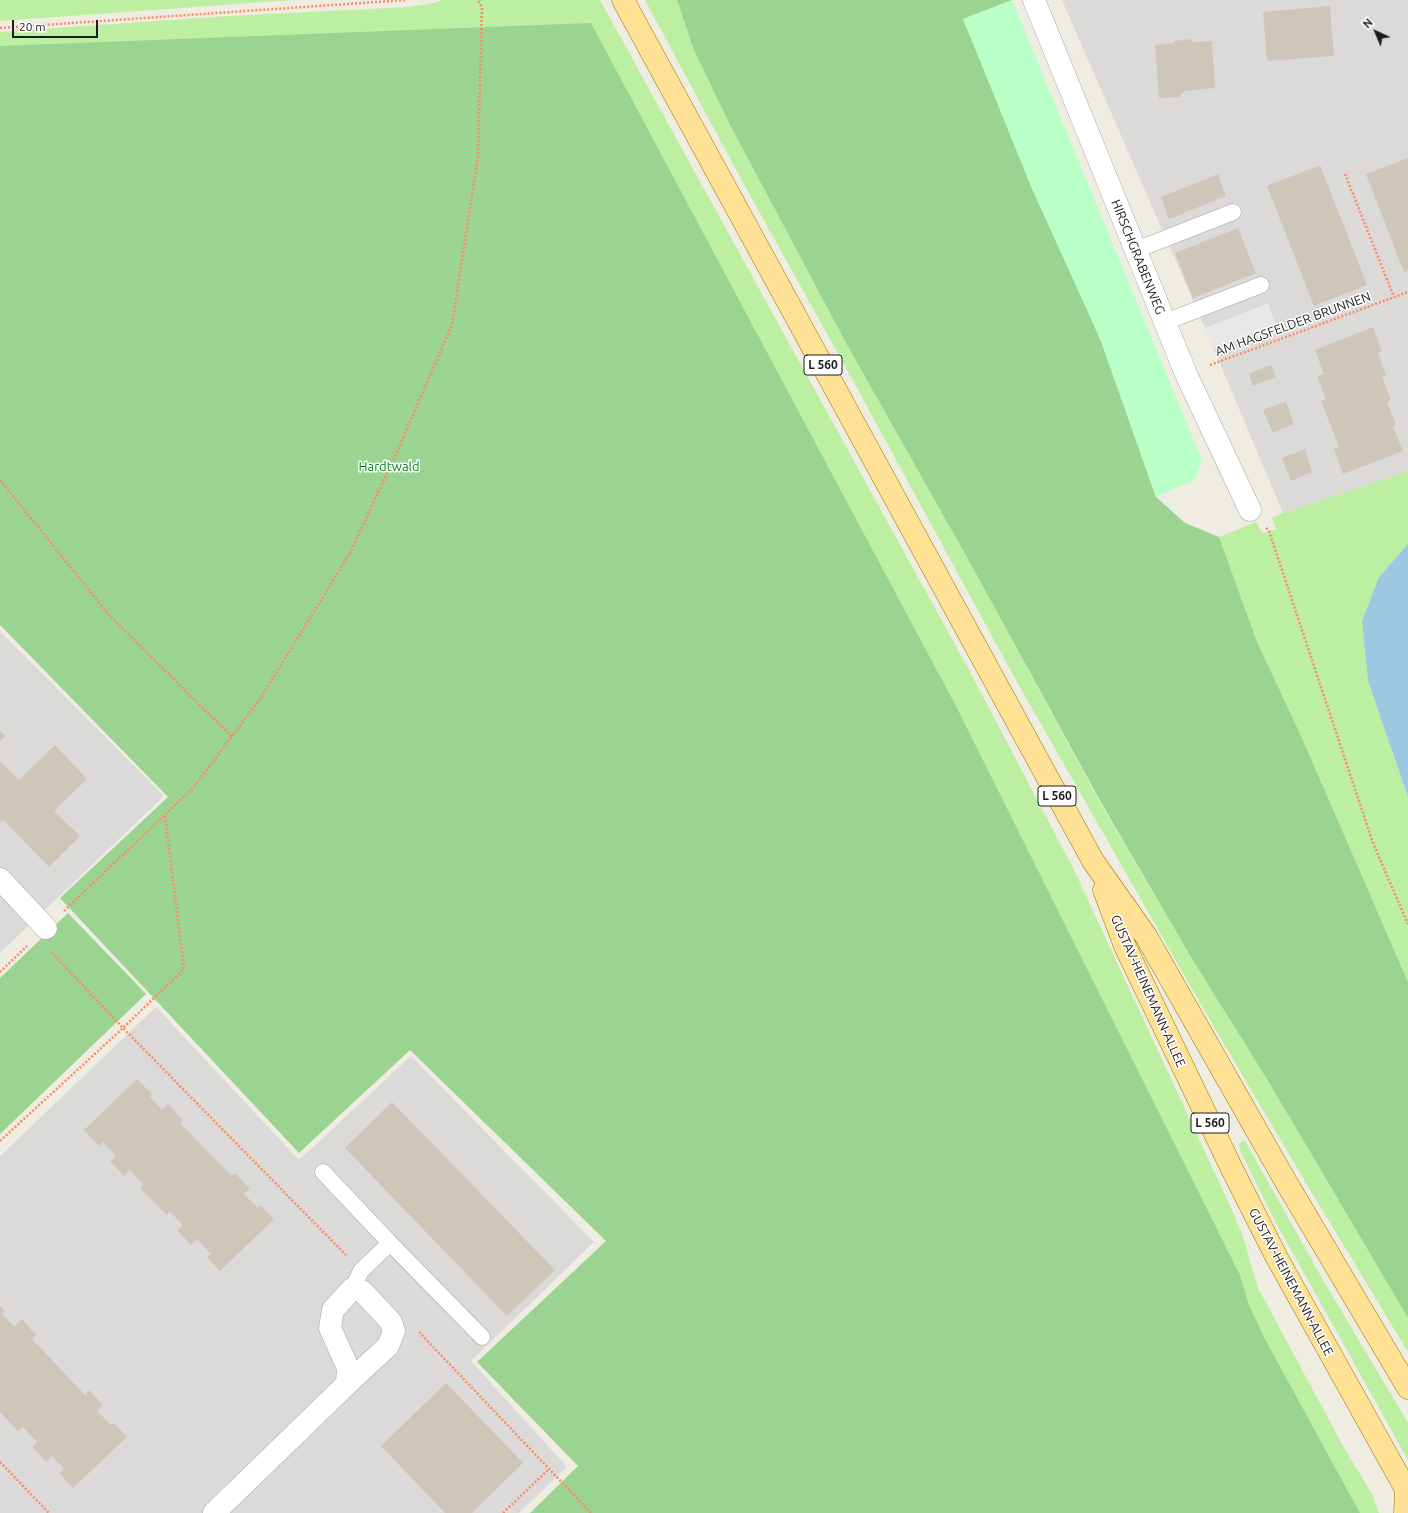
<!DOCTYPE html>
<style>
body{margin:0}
#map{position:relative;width:1408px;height:1513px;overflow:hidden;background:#efece1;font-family:Ubuntu,sans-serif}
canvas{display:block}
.north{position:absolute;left:1356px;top:12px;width:40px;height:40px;-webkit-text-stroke:3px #fff;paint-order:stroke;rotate:316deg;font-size:11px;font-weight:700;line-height:16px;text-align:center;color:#1c1c1c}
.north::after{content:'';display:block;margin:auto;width:14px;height:18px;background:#1c1c1c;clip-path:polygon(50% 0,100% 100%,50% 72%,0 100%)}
.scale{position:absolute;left:12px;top:20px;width:86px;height:18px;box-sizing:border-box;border:2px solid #1c1c1c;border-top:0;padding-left:5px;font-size:12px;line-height:14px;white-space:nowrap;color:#1c1c1c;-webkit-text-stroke:3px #fff;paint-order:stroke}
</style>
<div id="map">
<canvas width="1408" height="1513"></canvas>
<div class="north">N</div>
<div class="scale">20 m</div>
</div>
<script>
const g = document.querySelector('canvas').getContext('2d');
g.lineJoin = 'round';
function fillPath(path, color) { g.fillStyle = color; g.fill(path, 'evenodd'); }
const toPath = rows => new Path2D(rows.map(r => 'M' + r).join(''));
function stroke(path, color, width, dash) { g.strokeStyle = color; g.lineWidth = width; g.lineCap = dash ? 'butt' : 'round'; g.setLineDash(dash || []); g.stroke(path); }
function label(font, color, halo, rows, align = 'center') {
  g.font = font + ' Ubuntu,sans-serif'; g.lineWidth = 3; g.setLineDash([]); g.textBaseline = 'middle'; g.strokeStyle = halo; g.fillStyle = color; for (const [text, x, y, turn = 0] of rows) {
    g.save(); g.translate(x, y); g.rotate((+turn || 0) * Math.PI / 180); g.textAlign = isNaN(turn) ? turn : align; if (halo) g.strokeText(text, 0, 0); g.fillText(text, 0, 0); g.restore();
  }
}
fillPath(toPath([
 [1062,0,1408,0,1408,471,1283,513,1205,328],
 [0,631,164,796,0,953],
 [156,1007,299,1160,411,1056,594,1242,471,1361,567,1467,519,1513,0,1513,0,1156]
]), '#dbdad9');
fillPath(toPath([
 [0,0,293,0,0,21],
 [442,0,600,0,969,670,1074,870,1231,1208,1242,1234,1258,1288,1343,1446,1372,1494,1379,1513,1360,1513,1264,1337,1249,1305,1240,1275,957,708,0,46,0,32,229,16,409,7,434,3],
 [645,0,677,0,693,48,730,125,846,343,969,561,1102,806,1192,959,1270,1084,1408,1318,1408,1352,1306,1183,1200,1003,1012,673,845,366,747,190],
 [1408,471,1408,544,1379,577,1368,681,1408,797,1408,982,1302,738,1257,642,1219,537,1256,522,1263,533,1276,529,1272,518,1283,513],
 [1242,1141,1245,1141,1323,1280,1408,1423,1408,1460,1276,1223,1240,1150,1239,1144]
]), '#bcefa1');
fillPath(toPath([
 [677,0,1013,0,963,19,1101,341,1156,497,1185,523,1219,537,1257,642,1302,738,1408,982,1408,1318,1270,1084,1192,959,1103,806,969,561,846,343,730,125,693,48],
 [591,23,957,708,1240,1275,1249,1305,1264,1337,1360,1513,530,1513,578,1466,477,1362,606,1241,410,1050,299,1153,60,898,168,797,0,625,0,46],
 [68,913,146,994,0,1134,0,978]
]), '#9bd391');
fillPath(toPath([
 [1012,0,1202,460,1194,480,1156,497,1101,341,1032,189,963,19]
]), '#b8ffc8');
fillPath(toPath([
 [1268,303,1276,324,1213,349,1205,328]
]), '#e8e8e8');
fillPath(toPath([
 [1408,544,1408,797,1368,681,1362,621,1379,577]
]), '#9dc8e1');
fillPath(toPath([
 [1330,6,1334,56,1267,61,1263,12],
 [1192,39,1192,42,1212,41,1215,88,1185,91,1179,97,1159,98,1155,45,1174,43,1174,41],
 [1408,158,1408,271,1404,272,1366,174],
 [1320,165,1367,285,1314,306,1267,186],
 [1218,174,1226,196,1169,219,1161,197],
 [1238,228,1256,273,1193,298,1175,253],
 [1373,327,1382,351,1378,353,1386,375,1382,377,1391,400,1387,402,1396,425,1393,426,1403,451,1343,474,1334,449,1339,447,1321,401,1326,399,1317,376,1324,374,1315,350],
 [1271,365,1276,377,1253,386,1249,374],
 [1286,401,1294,424,1273,433,1263,410],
 [1305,449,1312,472,1291,481,1282,458],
 [0,731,5,736,0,741],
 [55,745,87,779,54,811,80,836,49,867,3,820,0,823,0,761,19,780],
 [137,1079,152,1094,150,1097,162,1110,168,1104,183,1120,180,1123,205,1149,232,1176,235,1173,250,1189,244,1194,258,1208,260,1205,274,1219,220,1271,207,1257,211,1254,197,1239,191,1245,177,1230,183,1225,170,1212,167,1215,140,1188,143,1185,130,1170,124,1176,110,1161,116,1156,103,1142,99,1146,84,1130],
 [392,1102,555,1270,507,1316,345,1148],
 [0,1305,5,1311,2,1314,14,1327,22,1319,36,1335,32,1339,85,1395,89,1390,103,1405,97,1411,111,1425,114,1423,127,1437,73,1488,59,1473,64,1469,52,1456,46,1462,32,1447,37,1442,23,1427,18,1431,0,1412],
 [446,1383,523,1463,472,1513,445,1513,381,1446]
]), '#cfc6ba');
const lane = toPath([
 [1136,250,1233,212],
 [1165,322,1261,285],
 [323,1172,390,1243,361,1271,352,1289],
 [390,1243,482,1337]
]);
const street = toPath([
 [1034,0,1186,374,1250,510],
 [0,879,46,928],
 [352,1289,362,1291,391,1322,394,1331,388,1346,347,1384,348,1368,330,1328,333,1310,352,1289],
 [214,1513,347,1384]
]);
const primary = toPath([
 [623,0,1093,861,1146,936,1286,1182,1408,1388],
 [1104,890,1125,946,1232,1169,1277,1258,1408,1493],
 [1405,1513,1406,1490]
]);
stroke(lane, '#a3a3a3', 17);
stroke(street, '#a3a3a3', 23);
stroke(primary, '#957a00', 23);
stroke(toPath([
 [0,28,405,0],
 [1345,174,1394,297],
 [1210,365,1408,292],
 [0,480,110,616,232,737],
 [1266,528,1269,531,1373,843,1408,924],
 [64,911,194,787,260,699,350,553,396,454,452,325,478,156,482,7,478,0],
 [52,953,123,1028,346,1255],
 [0,972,27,946],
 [0,1141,123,1028,184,969,165,815],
 [419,1332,591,1513],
 [0,1462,49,1513],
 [503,1513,549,1469]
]), '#ff8a62', 2.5, [2, 2]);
stroke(lane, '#fff', 16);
stroke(street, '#fff', 22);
stroke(primary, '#ffe196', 22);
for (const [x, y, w] of [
 [823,365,38],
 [1057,796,38],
 [1210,1123,38]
]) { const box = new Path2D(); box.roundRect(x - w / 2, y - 10, w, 20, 3); g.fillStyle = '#fff'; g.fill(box); stroke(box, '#1c1c1c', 1); }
label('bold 12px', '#1c1c1c', null, [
 ["L 560",823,365],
 ["L 560",1057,796],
 ["L 560",1210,1123]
]);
label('13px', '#1c1c1c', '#fff', [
 ["HIRSCHGRABENWEG",1138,257,68],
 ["AM HAGSFELDER BRUNNEN",1293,324,-20],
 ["GUSTAV-HEINEMANN-ALLEE",1148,991,66],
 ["GUSTAV-HEINEMANN-ALLEE",1291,1282,62]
]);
label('13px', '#01841f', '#fff', [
 ["Hardtwald",389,467]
]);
</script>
